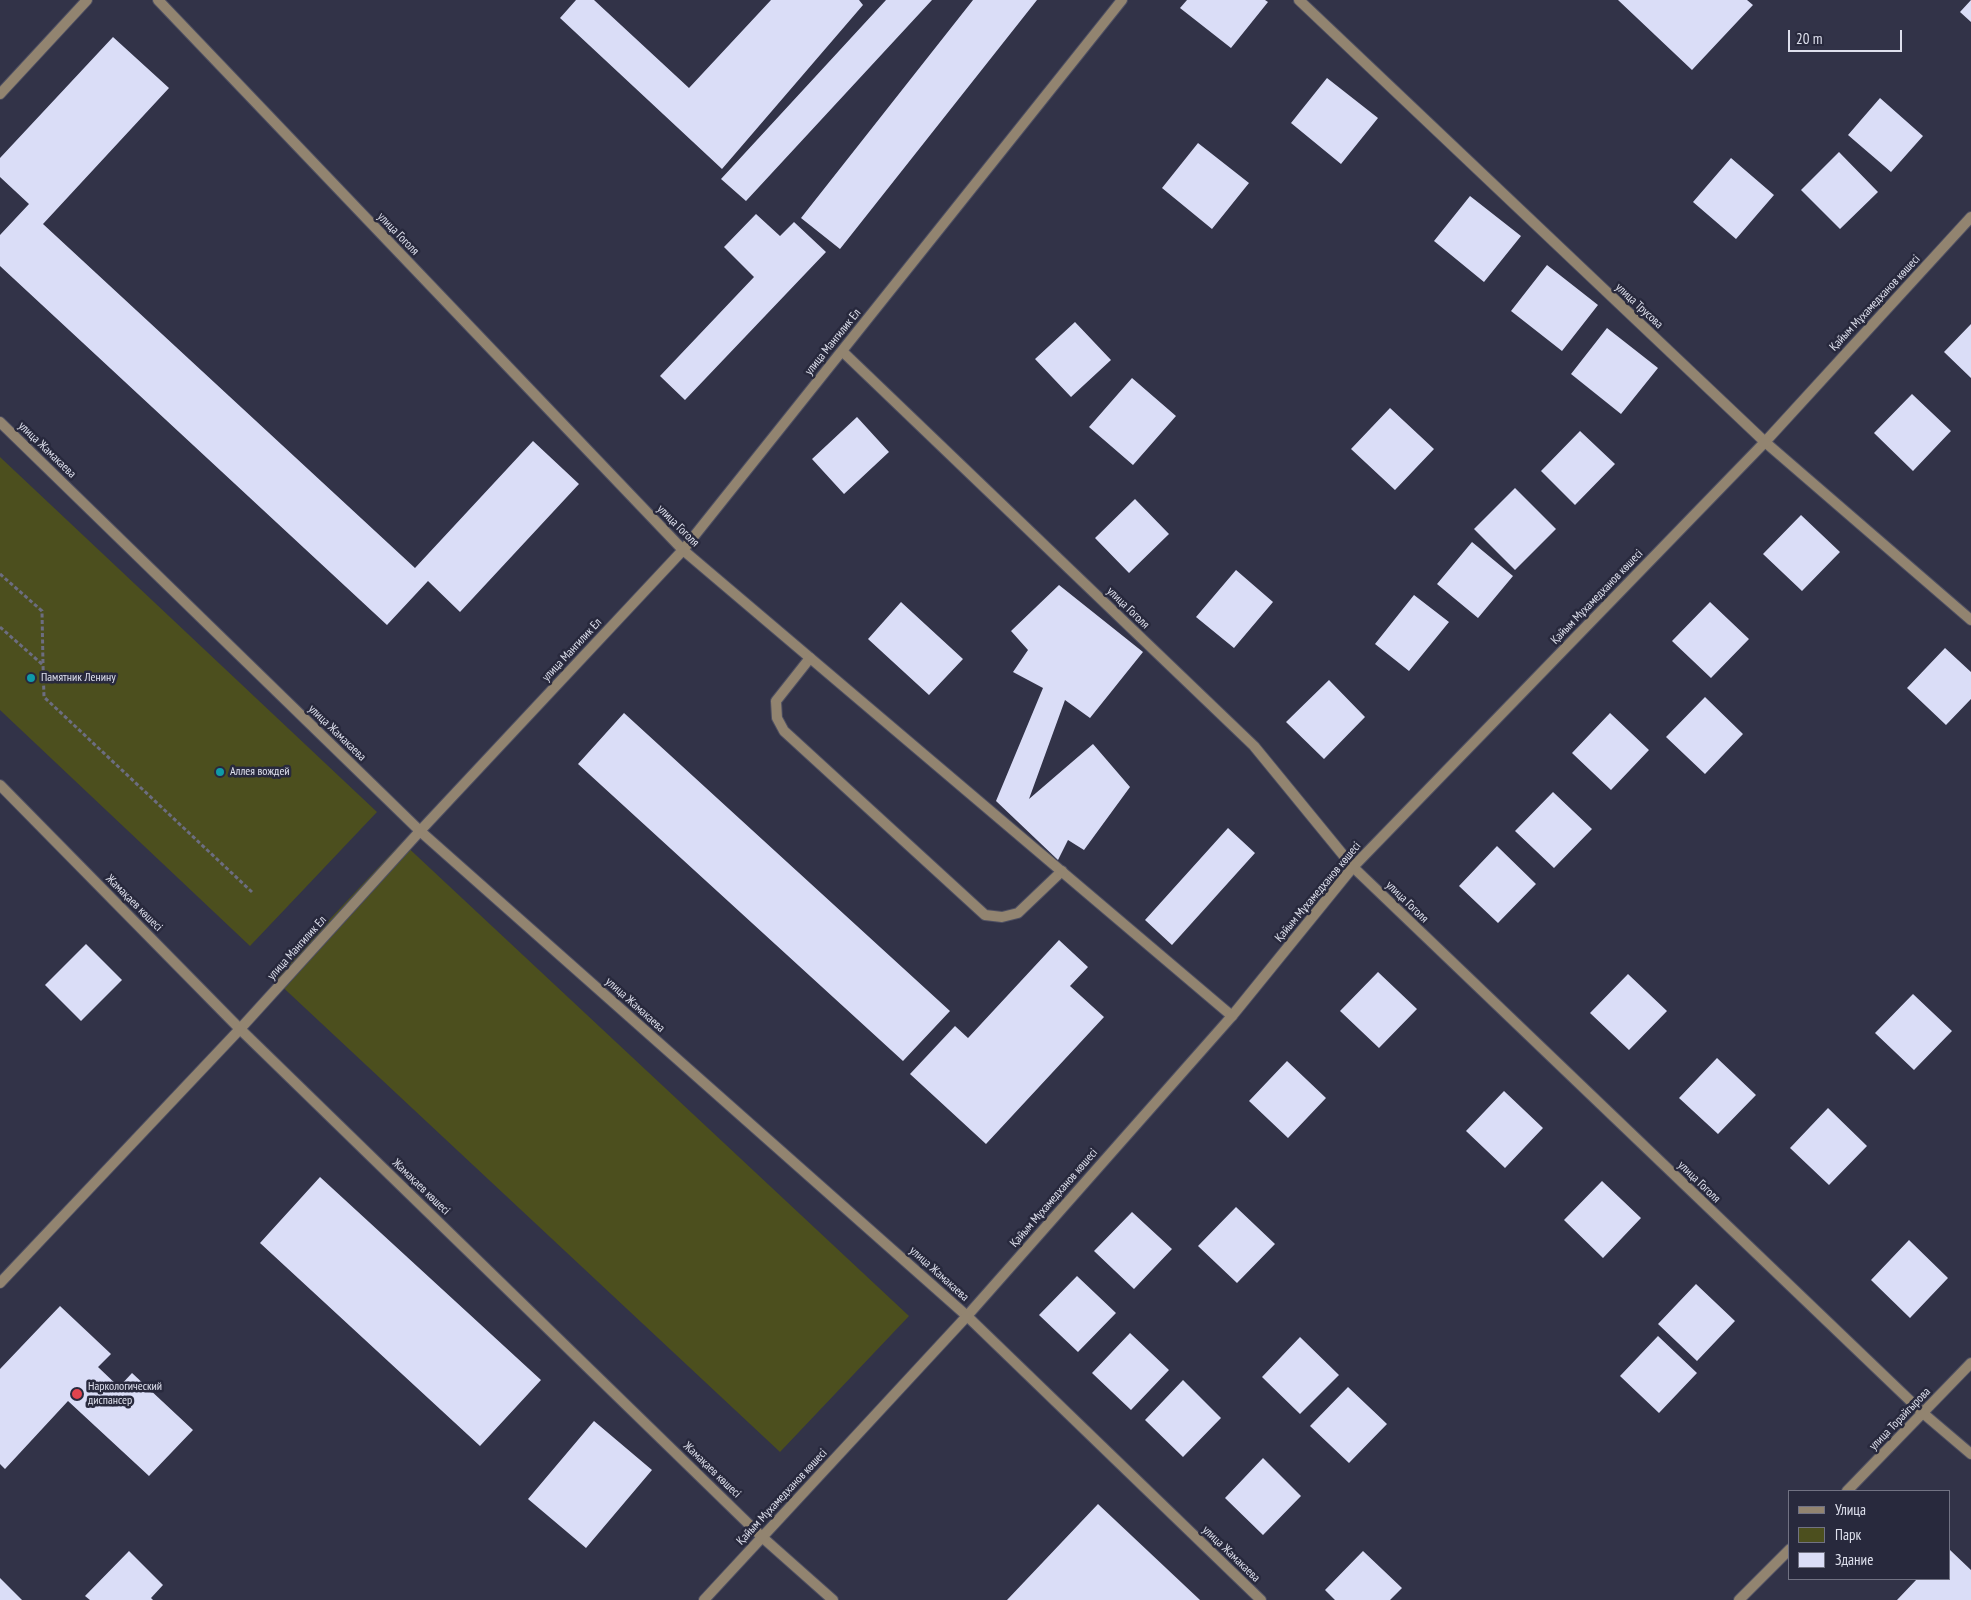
<!DOCTYPE html>
<meta charset="utf-8">
<style>
body{margin:0}
#map{position:relative;width:1971px;height:1600px;overflow:hidden;background:#323348;font-family:"PT Sans Narrow",sans-serif}
canvas{display:block}
.legend{position:absolute;left:1788px;top:1490px;width:162px;height:90px;box-sizing:border-box;background:#28293d;border:1px solid #717283;margin:0;padding:6px 9px;list-style:none;font-size:15px;color:#dee0ed}
.legend li{display:flex;align-items:center;gap:10px;height:25px}
.legend b{width:25px;border:1px solid #717283}
.scale{position:absolute;left:1788px;top:30px;width:114px;height:22px;box-sizing:border-box;border:2px solid #dee0ed;border-top:0;padding-left:6px;font-size:15px;line-height:18px;white-space:nowrap;color:#dee0ed;-webkit-text-stroke:4px #28293d;paint-order:stroke}
</style>
<div id="map">
<canvas width="1971" height="1600"></canvas>
<ul class="legend">
<li><b style="height:6px;background:#928470"></b>Улица</li>
<li><b style="height:14px;background:#4c4f1e"></b>Парк</li>
<li><b style="height:14px;background:#daddf7"></b>Здание</li>
</ul>
<div class="scale">20 m</div>
</div>
<script>
const g = document.querySelector('canvas').getContext('2d');
g.lineJoin = 'round';
function fillPath(path, color) { g.fillStyle = color; g.fill(path, 'evenodd'); }
const toPath = rows => new Path2D(rows.map(r => 'M' + r).join(''));
function stroke(path, color, width, dash) { g.strokeStyle = color; g.lineWidth = width; g.lineCap = dash ? 'butt' : 'round'; g.setLineDash(dash || []); g.stroke(path); }
function label(font, color, halo, rows, align = 'center') {
  g.font = font + ' "PT Sans Narrow",sans-serif'; g.lineWidth = 5; g.setLineDash([]); g.textBaseline = 'middle'; g.strokeStyle = halo; g.fillStyle = color; for (const [text, x, y, turn = 0] of rows) {
    g.save(); g.translate(x, y); g.rotate((+turn || 0) * Math.PI / 180); g.textAlign = isNaN(turn) ? turn : align; if (halo) g.strokeText(text, 0, 0); g.fillText(text, 0, 0); g.restore();
  }
}
fillPath(toPath([
 [0,457,377,812,250,946,0,710],
 [402,842,909,1316,780,1452,274,979]
]), '#4c4f1e');
fillPath(toPath([
 [576,0,594,0,689,88,771,0,859,0,863,5,722,169,560,18],
 [886,0,932,0,746,201,721,179],
 [973,0,1037,0,840,249,801,218],
 [1187,0,1265,0,1268,2,1231,48,1180,8],
 [1618,0,1747,0,1753,5,1692,70],
 [1971,0,1971,22,1960,12],
 [113,37,169,88,43,224,415,568,533,441,579,484,460,612,428,581,387,625,0,266,0,235,29,204,0,177,0,158],
 [1327,78,1378,118,1341,164,1291,123],
 [1880,98,1923,136,1891,172,1848,135],
 [1198,143,1249,183,1212,229,1162,188],
 [1839,152,1878,192,1840,229,1801,190],
 [1731,158,1774,195,1736,239,1693,202],
 [1470,196,1521,236,1484,282,1434,241],
 [756,214,780,236,794,222,826,252,685,400,660,376,754,277,724,247],
 [1547,265,1598,305,1562,351,1511,311],
 [1075,322,1111,360,1071,397,1035,359],
 [1971,324,1971,378,1944,352],
 [1607,328,1658,368,1621,414,1571,374],
 [1132,378,1176,416,1133,465,1089,427],
 [1912,394,1951,431,1913,471,1874,433],
 [1390,408,1434,449,1395,490,1351,449],
 [857,417,889,452,844,494,812,459],
 [1580,431,1615,464,1575,505,1541,471],
 [1515,488,1556,529,1515,570,1474,529],
 [1135,499,1169,534,1129,573,1095,538],
 [1801,515,1840,552,1802,591,1763,554],
 [1472,542,1513,576,1478,618,1437,584],
 [1236,570,1273,602,1234,648,1196,617],
 [1059,585,1143,652,1090,718,1065,700,1029,799,1093,744,1130,787,1084,850,1068,840,1058,860,996,801,1043,688,1013,672,1028,650,1011,631],
 [1414,595,1449,622,1409,671,1375,644],
 [901,602,963,659,929,695,868,639],
 [1710,602,1749,639,1711,678,1672,641],
 [1945,648,1971,672,1971,699,1946,725,1907,688],
 [1329,680,1365,717,1324,759,1286,722],
 [1705,697,1743,734,1705,774,1666,737],
 [624,713,950,1011,903,1061,578,764],
 [1610,713,1649,750,1611,790,1572,753],
 [1553,792,1592,829,1554,868,1515,831],
 [1228,828,1255,853,1172,945,1145,920],
 [1497,846,1536,884,1498,923,1459,886],
 [1059,940,1088,967,1070,986,1104,1017,986,1144,910,1074,955,1026,968,1038],
 [86,944,122,980,81,1021,45,985],
 [1378,972,1417,1009,1379,1048,1340,1011],
 [1628,974,1667,1011,1629,1050,1590,1013],
 [1913,994,1952,1031,1914,1070,1875,1033],
 [1717,1058,1756,1095,1718,1134,1679,1098],
 [1287,1061,1326,1098,1288,1138,1249,1101],
 [1504,1091,1543,1128,1505,1168,1466,1131],
 [1828,1108,1867,1146,1829,1185,1790,1148],
 [320,1177,541,1380,480,1446,260,1243],
 [1602,1181,1641,1218,1603,1258,1564,1220],
 [1236,1207,1275,1244,1237,1283,1198,1246],
 [1132,1212,1172,1249,1134,1289,1094,1251],
 [1909,1240,1948,1278,1910,1318,1871,1280],
 [1077,1276,1116,1313,1078,1352,1039,1315],
 [1696,1284,1735,1321,1697,1361,1658,1324],
 [60,1306,111,1354,98,1367,119,1387,132,1373,193,1430,149,1476,68,1401,5,1469,0,1464,0,1369],
 [1130,1333,1169,1370,1131,1410,1092,1373],
 [1658,1336,1697,1373,1659,1413,1620,1376],
 [1300,1337,1339,1375,1300,1414,1262,1377],
 [1183,1380,1221,1418,1183,1457,1145,1420],
 [1348,1387,1387,1424,1349,1463,1310,1426],
 [594,1421,652,1470,586,1548,528,1499],
 [1263,1458,1301,1496,1263,1535,1225,1498],
 [1098,1504,1200,1600,1007,1600],
 [1950,1550,1971,1570,1971,1600,1897,1600,1917,1579,1950,1579],
 [129,1551,163,1585,151,1598,153,1600,90,1600,85,1596],
 [1363,1551,1402,1588,1390,1600,1335,1600,1325,1590],
 [0,1578,22,1600,0,1600]
]), '#daddf7');
const service = toPath([
 [810,658,776,701,777,718,784,731,985,915,1002,917,1018,913,1062,871]
]);
const minor = toPath([
 [158,0,683,550,1232,1016],
 [1299,0,1765,442,1971,620],
 [842,351,1254,746,1353,867,1924,1414,1971,1454],
 [0,422,420,831,967,1316,1261,1600],
 [0,785,240,1029,762,1537,833,1600],
 [0,1283,240,1029,420,831,683,550,1122,0],
 [1847,1491,1971,1363],
 [1739,1600,1790,1549]
]);
const tertiary = toPath([
 [0,94,87,0],
 [704,1600,967,1316,1232,1016,1353,867,1765,442,1971,217]
]);
stroke(service, '#4e4f62', 12);
stroke(minor, '#4e4f62', 12);
stroke(tertiary, '#4e4f62', 12);
stroke(toPath([
 [0,574,42,611,43,664],
 [0,627,43,665,44,697,252,892]
]), '#6c6d80', 3, [4, 2.5]);
stroke(service, '#928470', 10);
stroke(minor, '#928470', 10);
stroke(tertiary, '#928470', 10);
for (const [x, y, r, color] of [
 [31,678,5,"#0f9aa8"],
 [220,772,5,"#0f9aa8"],
 [77,1394,6,"#e0444e"]
]) { const dot = new Path2D(); dot.arc(x, y, r, 0, 2 * Math.PI); g.fillStyle = color; g.fill(dot); stroke(dot, '#28293d', 2); }
label('12px', '#dee0ed', '#28293d', [
 ["улица Гоголя",398,234,46],
 ["Қайым Мұхамедханов көшесі",1875,303,-47],
 ["улица Трусова",1639,306,43],
 ["улица Мангилик Ел",833,342,-51],
 ["улица Жамакаева",47,450,44],
 ["улица Гоголя",678,526,45],
 ["Қайым Мұхамедханов көшесі",1597,597,-46],
 ["улица Гоголя",1128,608,44],
 ["улица Мангилик Ел",572,650,-47],
 ["улица Жамакаева",337,733,44],
 ["Қайым Мұхамедханов көшесі",1318,892,-50],
 ["улица Гоголя",1407,902,44],
 ["Жамақаев көшесі",134,903,45],
 ["улица Мангилик Ел",297,948,-48],
 ["улица Жамакаева",635,1005,42],
 ["улица Гоголя",1699,1182,44],
 ["Жамақаев көшесі",421,1187,44],
 ["Қайым Мұхамедханов көшесі",1054,1198,-49],
 ["улица Жамакаева",939,1274,42],
 ["улица Торайгырова",1900,1419,-46],
 ["Жамақаев көшесі",712,1470,44],
 ["Қайым Мұхамедханов көшесі",782,1497,-47],
 ["улица Жамакаева",1231,1554,44]
]);
label('12px', '#dee0ed', '#28293d', [
 ["Памятник Ленину",41,678],
 ["Аллея вождей",230,772],
 ["Наркологический",88,1387],
 ["диспансер",88,1401]
], 'left');
</script>
